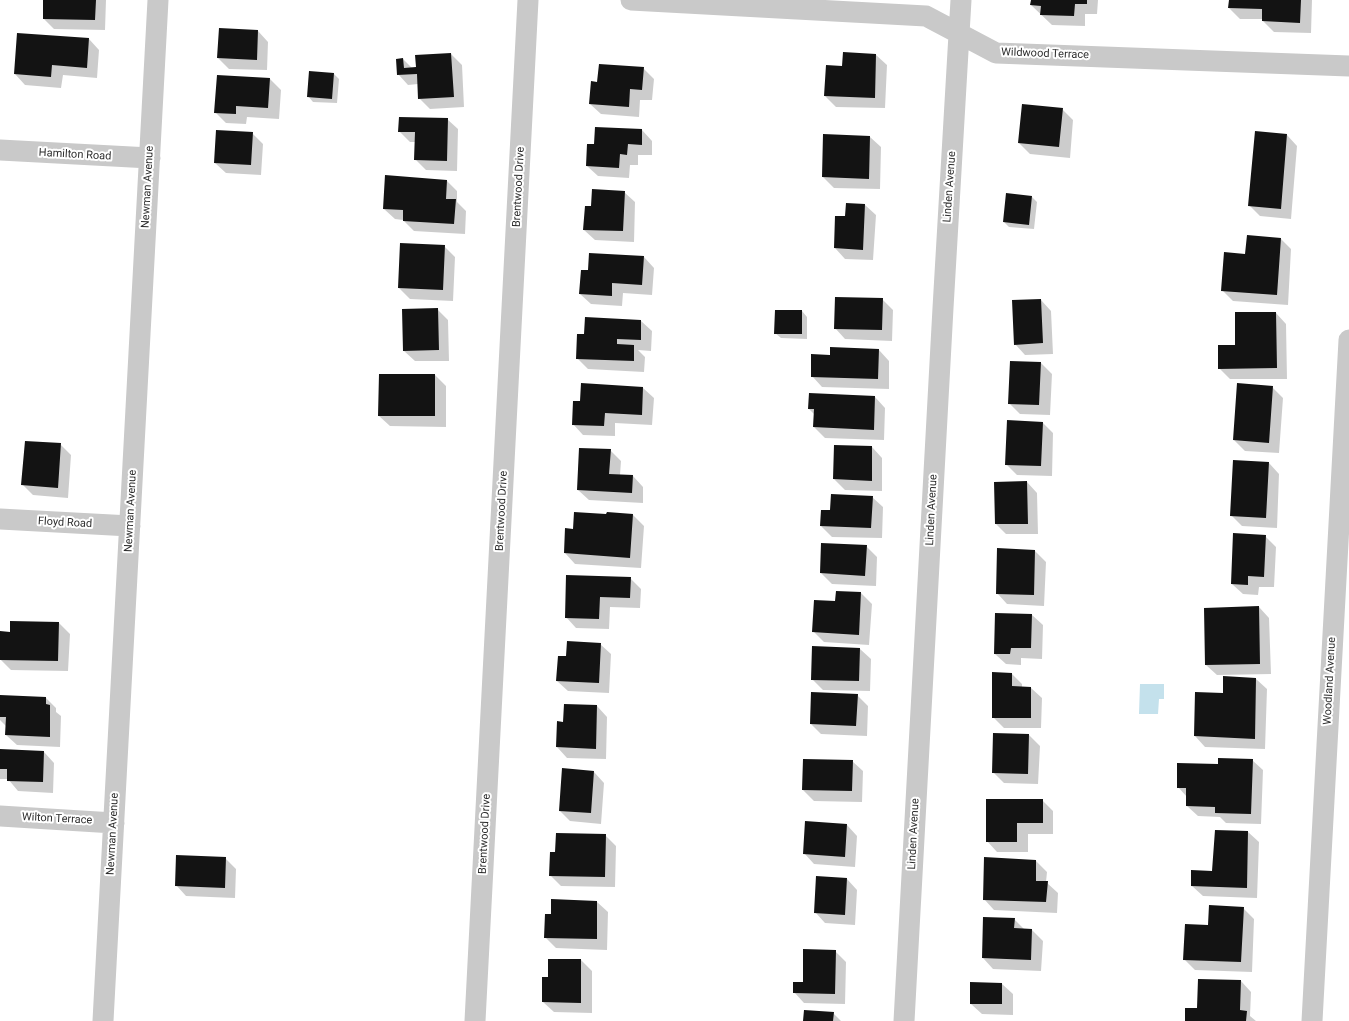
<!DOCTYPE html>
<style>
body{margin:0}
canvas{display:block;background:#fff}
</style>
<canvas width="1349" height="1021"></canvas>
<script>
const g = document.querySelector('canvas').getContext('2d');
g.lineJoin = 'round';
function fillPath(path, color) { g.fillStyle = color; g.fill(path, 'evenodd'); }
const toPath = rows => new Path2D(rows.map(r => 'M' + r).join(''));
function stroke(path, color, width, dash) { g.strokeStyle = color; g.lineWidth = width; g.lineCap = dash ? 'butt' : 'round'; g.setLineDash(dash || []); g.stroke(path); }
function label(font, color, halo, rows, align = 'center') {
  g.font = font + ' Roboto,sans-serif'; g.lineWidth = 4; g.setLineDash([]); g.textBaseline = 'middle'; g.strokeStyle = halo; g.fillStyle = color; for (const [text, x, y, turn = 0] of rows) {
    g.save(); g.translate(x, y); g.rotate((+turn || 0) * Math.PI / 180); g.textAlign = isNaN(turn) ? turn : align; if (halo) g.strokeText(text, 0, 0); g.fillText(text, 0, 0); g.restore();
  }
}
fillPath(toPath([
 [1140,684,1164,684,1164,699,1159,699,1158,714,1139,714]
]), '#c4e1ec');
fillPath(toPath([
 [44,0,106,0,105,30,54,29,44,19],
 [1032,0,1098,0,1097,14,1085,14,1085,26,1052,25,1031,5],
 [1230,0,1312,0,1311,33,1274,32,1263,21,1263,19,1240,19,1229,8],
 [258,31,268,42,267,70,229,69,218,58],
 [89,39,99,50,97,78,63,75,61,88,25,85,15,74],
 [844,53,876,55,887,65,885,108,836,107,825,96,843,67],
 [451,54,462,65,464,107,430,109,419,98,418,84,408,85,398,74,403,59,412,68,417,68],
 [643,68,654,79,652,100,640,100,639,117,601,114,590,104,598,83],
 [334,74,339,79,337,103,313,102,308,96],
 [218,76,270,79,281,90,279,119,247,117,246,124,226,123,215,112],
 [1023,105,1062,109,1073,120,1070,158,1030,154,1019,143],
 [447,119,458,129,457,171,426,170,415,159,416,142,410,142,399,131],
 [642,130,652,141,652,155,638,155,638,165,630,165,629,178,598,176,587,166,595,145],
 [252,133,263,144,261,175,226,173,215,163],
 [1287,135,1297,146,1291,219,1260,216,1249,205],
 [870,137,881,147,880,189,834,188,823,177],
 [447,181,457,191,457,202,466,211,465,234,414,231,403,220,395,219,384,209],
 [624,192,635,202,634,242,595,240,584,230,592,207],
 [1032,197,1037,202,1034,229,1009,227,1004,222],
 [865,205,876,215,873,260,845,259,835,248,836,217,846,217],
 [1281,239,1291,249,1288,305,1233,301,1222,290,1246,255],
 [444,246,455,257,453,301,410,299,399,288],
 [644,257,654,268,652,295,623,293,622,306,591,304,580,294,589,271],
 [882,299,893,310,892,341,845,339,835,328],
 [1041,300,1051,311,1053,354,1025,355,1015,344],
 [438,310,448,320,449,361,415,361,404,351],
 [776,311,802,311,807,317,807,339,781,338,775,333],
 [1276,313,1286,324,1287,379,1230,379,1219,368],
 [641,321,652,331,651,351,638,350,645,357,644,372,588,369,577,358,585,335],
 [879,350,889,361,889,389,822,387,812,376,831,356],
 [1041,363,1052,374,1050,415,1020,414,1009,403],
 [435,375,446,386,446,427,390,426,379,416],
 [1272,387,1283,398,1279,453,1245,451,1234,440],
 [643,388,654,398,652,425,615,423,615,436,583,435,573,424,581,402],
 [875,397,885,408,884,440,825,438,814,427,814,414,809,409],
 [1043,423,1053,433,1052,476,1017,475,1006,464],
 [60,444,71,455,68,498,33,495,22,484],
 [872,447,882,458,882,491,845,490,834,479],
 [610,450,621,461,620,475,633,476,643,487,643,503,589,500,578,490],
 [1269,463,1279,474,1277,528,1242,526,1231,515],
 [1027,482,1037,493,1038,534,1006,534,996,524],
 [872,497,883,507,882,538,832,537,821,526,831,511],
 [608,513,633,515,644,526,641,568,575,564,565,553,574,530,607,515],
 [1265,536,1276,547,1274,587,1259,587,1258,595,1243,594,1232,584],
 [866,546,877,557,876,586,832,584,821,573],
 [1035,551,1046,562,1044,606,1007,604,997,593],
 [630,578,641,589,640,608,610,607,609,629,576,628,566,617],
 [861,593,872,604,869,645,824,642,813,631],
 [1259,607,1269,618,1271,674,1217,675,1206,665],
 [1032,615,1043,625,1042,659,1021,658,1021,665,1006,664,995,654],
 [59,623,70,634,68,671,11,670,0,659,11,633],
 [600,644,611,654,609,693,568,691,557,681,567,657],
 [860,649,871,659,870,691,823,690,812,679],
 [1012,674,1022,684,1022,687,1031,688,1042,698,1041,728,1004,728,993,717],
 [1224,677,1256,679,1267,689,1265,749,1205,747,1195,736,1196,693,1224,694],
 [857,695,868,706,867,736,821,734,811,724],
 [0,696,46,698,56,708,56,712,61,716,60,747,17,745,6,735,7,727,0,720],
 [597,706,607,717,606,759,567,758,557,747,558,722,564,723],
 [1029,735,1040,746,1038,784,1004,783,993,772],
 [0,750,44,752,54,763,53,793,18,791,8,779,0,779],
 [1252,760,1263,770,1261,824,1226,823,1220,817,1198,816,1187,806,1187,797,1178,787,1219,765],
 [852,761,863,771,862,802,814,801,803,790],
 [594,772,604,783,601,824,570,821,560,811],
 [1042,800,1053,811,1053,834,1028,834,1028,852,997,852,987,841],
 [847,825,857,836,855,867,814,864,804,853],
 [1248,832,1259,842,1257,898,1203,896,1192,886,1213,872],
 [605,835,616,846,615,887,561,886,550,875,556,853],
 [225,858,236,869,235,898,186,896,176,885],
 [985,858,1036,861,1047,872,1046,882,1058,893,1057,913,994,910,984,899],
 [847,879,857,890,855,925,825,923,815,912],
 [597,902,608,912,607,950,556,948,545,937],
 [1243,908,1254,919,1252,972,1195,970,1184,959,1209,926],
 [1014,919,1025,930,1032,930,1043,941,1041,971,993,969,983,958],
 [835,951,846,962,845,1004,804,1003,794,992],
 [581,960,592,971,592,1013,554,1012,543,1002],
 [1241,981,1251,992,1250,1016,1256,1021,1186,1021,1198,1009],
 [1002,984,1013,994,1013,1015,982,1014,971,1004],
 [833,1013,841,1021,804,1021]
]), '#0003');
fillPath(toPath([
 [43,0,96,0,95,20,43,19],
 [1031,0,1087,0,1087,4,1075,4,1074,16,1040,15,1041,6,1030,5],
 [1229,0,1301,0,1300,23,1262,21,1262,9,1228,8],
 [219,28,258,30,257,60,217,58],
 [17,33,89,38,87,68,52,65,51,77,14,74],
 [843,52,876,54,875,98,824,96,826,65,842,66],
 [451,53,454,97,418,99,417,74,397,75,396,59,403,58,404,68,416,67,415,55],
 [599,64,644,67,642,90,630,89,629,107,589,104,591,81,597,82],
 [309,71,334,73,332,99,307,97],
 [217,75,270,78,268,108,236,106,236,114,214,113],
 [1022,104,1063,108,1059,147,1018,143],
 [399,117,448,118,447,161,414,160,415,132,398,132],
 [595,127,642,129,642,145,628,144,627,155,620,154,619,168,586,166,587,144,594,144],
 [216,130,253,132,251,165,214,163],
 [1255,131,1287,134,1281,209,1248,206],
 [823,134,870,136,869,179,822,177],
 [385,175,447,180,446,199,456,199,454,224,403,221,403,210,383,209],
 [592,189,625,191,623,231,583,230,585,206,591,206],
 [1006,193,1032,196,1029,225,1003,222],
 [846,203,865,204,863,250,834,248,835,216,845,216],
 [1247,235,1281,238,1277,295,1221,291,1224,252,1245,254],
 [400,243,445,245,443,290,398,288],
 [589,253,644,256,642,285,612,283,612,296,579,294,581,270,588,270],
 [835,297,883,298,882,330,834,329],
 [1041,299,1043,343,1014,345,1012,300],
 [438,308,439,350,403,351,402,309],
 [775,310,802,310,802,334,774,334],
 [1235,312,1276,312,1277,368,1218,369,1218,345,1235,345],
 [585,317,641,320,641,340,617,339,617,344,634,345,634,361,576,359,577,334,584,334],
 [830,347,879,349,878,379,811,377,811,354,830,355],
 [1010,361,1041,362,1039,405,1008,404],
 [379,374,435,374,435,416,378,416],
 [581,383,643,387,642,415,605,413,604,426,572,425,573,401,580,401],
 [1237,383,1273,386,1269,443,1233,440],
 [809,393,875,396,874,430,813,427,814,409,808,409],
 [1007,420,1043,422,1041,466,1005,465],
 [25,441,61,443,58,488,21,485],
 [834,445,872,446,872,481,833,479],
 [579,448,611,449,609,474,633,475,632,493,577,490],
 [1233,460,1269,462,1266,518,1230,516],
 [1027,481,1028,524,995,524,994,482],
 [831,494,873,496,871,528,820,526,821,510,830,510],
 [574,512,606,514,607,512,633,514,630,558,564,553,565,528,573,529],
 [1233,533,1266,535,1264,577,1248,576,1248,585,1231,584],
 [821,543,867,545,865,576,820,573],
 [997,548,1035,550,1034,595,996,594],
 [566,575,631,577,630,598,600,597,599,619,565,618],
 [836,591,861,592,859,635,812,632,814,600,835,601],
 [1259,606,1260,664,1205,665,1204,608],
 [995,613,1032,614,1031,648,1011,648,1010,654,994,654],
 [10,621,59,622,58,661,0,660,0,631,10,632],
 [567,641,601,643,599,683,556,681,558,656,566,656],
 [812,646,860,648,859,681,811,680],
 [992,672,1012,673,1012,686,1031,687,1031,718,992,718],
 [1223,676,1256,678,1255,739,1194,736,1195,692,1223,693],
 [811,692,858,694,856,726,810,724],
 [0,695,46,697,46,704,50,705,50,737,5,735,6,717,0,717],
 [564,704,597,705,596,749,556,747,557,721,563,722],
 [993,733,1029,734,1028,774,992,773],
 [0,749,44,751,43,782,7,781,7,769,0,769],
 [1218,758,1253,759,1251,814,1215,813,1215,807,1186,806,1186,788,1177,788,1177,763,1218,764],
 [803,759,853,760,852,791,802,790],
 [562,768,594,771,591,813,559,811],
 [986,799,1043,799,1043,823,1017,823,1017,842,986,842],
 [805,821,847,824,845,857,803,854],
 [1215,830,1248,831,1247,888,1191,886,1191,870,1212,871],
 [556,833,606,834,605,877,549,876,550,852,555,852],
 [176,855,226,857,225,888,175,886],
 [984,857,1036,860,1036,881,1048,881,1046,902,983,900],
 [816,876,847,878,845,915,814,913],
 [551,899,597,901,597,939,544,938,545,914,551,914],
 [1209,905,1244,907,1241,962,1183,960,1185,924,1208,925],
 [983,917,1015,918,1014,928,1032,929,1031,960,982,958],
 [803,949,836,950,835,994,793,993,793,982,803,982],
 [548,959,581,959,581,1003,542,1002,542,977,548,977],
 [1198,979,1241,980,1240,1010,1247,1011,1246,1021,1185,1021,1185,1008,1197,1008],
 [970,982,1002,983,1002,1004,970,1004],
 [804,1010,834,1012,833,1021,803,1021]
]), '#131313');
stroke(toPath([
 [631,0,926,16,996,53,1349,66],
 [0,150,150,158],
 [0,519,130,526],
 [0,816,114,823],
 [103,1021,158,0],
 [475,1021,528,0],
 [904,1021,943,308,961,0],
 [1312,1021,1349,340]
]), '#c9c9c9', 21);
label('11px', '#2c2c2c', '#fff', [
 ["Wildwood Terrace",1045,54,2],
 ["Hamilton Road",75,155,3],
 ["Newman Avenue",148,187,-87],
 ["Brentwood Drive",519,187,-87],
 ["Linden Avenue",950,187,-86],
 ["Linden Avenue",932,510,-87],
 ["Newman Avenue",131,511,-87],
 ["Brentwood Drive",502,511,-87],
 ["Floyd Road",65,523,3],
 ["Woodland Avenue",1330,681,-87],
 ["Wilton Terrace",57,819,3],
 ["Newman Avenue",113,834,-87],
 ["Brentwood Drive",485,834,-87],
 ["Linden Avenue",914,834,-87]
]);
</script>
